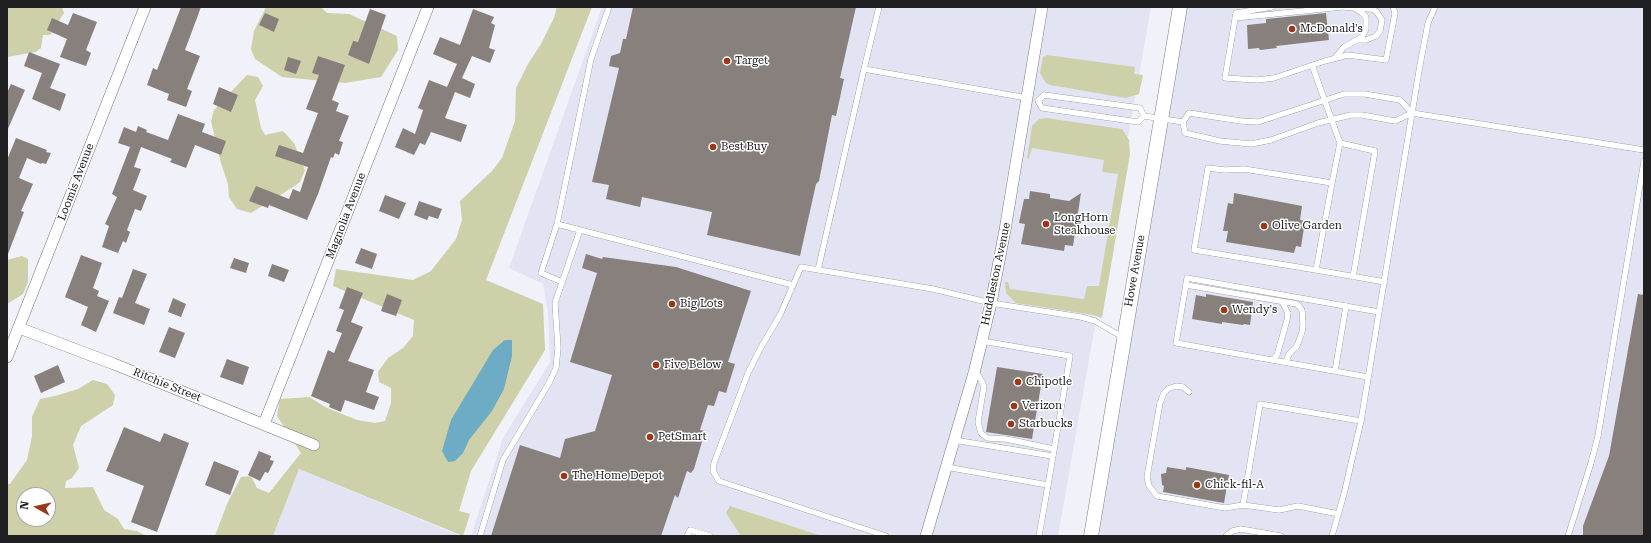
<!DOCTYPE html>
<style>
body{margin:0}
#map{position:relative;width:1651px;height:543px;overflow:hidden;background:#f0f1f9;font-family:"Roboto Serif",serif}
canvas{display:block}
.frame{position:absolute;inset:0;border:8px solid #202023;pointer-events:none}
.north{position:absolute;left:16px;top:487px;width:40px;height:40px;box-sizing:border-box;background:#fff;border:1px solid #a6a6a7;border-radius:50%;rotate:278deg;font-size:11px;font-weight:700;line-height:16px;text-align:center;color:#202023}
.north::after{content:'';display:block;margin:auto;width:14px;height:18px;background:#9d3616;clip-path:polygon(50% 0,100% 100%,50% 72%,0 100%)}
</style>
<div id="map">
<canvas width="1651" height="543"></canvas>
<div class="frame"></div>
<div class="north">N</div>
</div>
<script>
const g = document.querySelector('canvas').getContext('2d');
g.lineJoin = 'round';
function fillPath(path, color) { g.fillStyle = color; g.fill(path, 'evenodd'); }
const toPath = rows => new Path2D(rows.map(r => 'M' + r).join(''));
function stroke(path, color, width, dash) { g.strokeStyle = color; g.lineWidth = width; g.lineCap = dash ? 'butt' : 'round'; g.setLineDash(dash || []); g.stroke(path); }
function label(font, color, halo, rows, align = 'center') {
  g.font = font + ' "Roboto Serif",serif'; g.lineWidth = 3; g.setLineDash([]); g.textBaseline = 'middle'; g.strokeStyle = halo; g.fillStyle = color; for (const [text, x, y, turn = 0] of rows) {
    g.save(); g.translate(x, y); g.rotate((+turn || 0) * Math.PI / 180); g.textAlign = isNaN(turn) ? turn : align; if (halo) g.strokeText(text, 0, 0); g.fillText(text, 0, 0); g.restore();
  }
}
fillPath(toPath([
 [602,7,1151,7,1058,536,471,536,503,438,550,362,548,314,543,284,509,268],
 [1180,7,1644,7,1644,536,1091,536],
 [299,469,460,536,273,536]
]), '#e3e4f3');
fillPath(toPath([
 [7,7,62,7,64,13,50,35,43,35,41,48,36,52,7,57],
 [266,7,321,7,327,13,349,14,397,36,398,50,381,77,345,83,282,77,255,59,251,49,254,31],
 [557,7,592,7,486,280,543,304,545,350,471,471,459,511,470,514,463,536,299,469,273,536,215,536,227,504,241,477,251,476,257,488,269,493,301,453,277,416,280,399,309,397,327,408,357,420,375,423,385,421,391,403,391,388,379,382,378,372,388,358,403,348,413,336,414,320,333,286,336,269,413,280,431,271,456,239,462,220,460,201,492,171,502,158,515,121,516,88,528,64,541,44,554,18],
 [1047,55,1135,67,1134,74,1143,75,1139,94,1126,98,1050,85,1046,83,1040,73,1043,57],
 [247,75,258,77,263,86,255,100,261,128,265,135,283,131,294,143,305,170,300,182,293,187,251,213,237,209,229,197,228,184,221,163,211,121,214,110],
 [1046,118,1122,129,1129,140,1130,154,1102,318,1094,315,1016,303,1006,293,1005,282,1008,282,1010,289,1084,299,1087,286,1099,286,1118,174,1103,172,1102,171,1104,160,1032,148,1029,158,1027,159,1032,126,1039,119],
 [22,256,28,259,28,282,23,294,7,304,7,260],
 [93,380,107,384,115,395,113,405,81,426,73,445,79,468,72,478,66,481,65,488,93,487,104,510,118,519,124,529,137,531,146,536,7,536,7,484,10,484,27,460,32,436,32,417,40,399,55,396,78,389],
 [24,495,48,495,48,519,24,519],
 [730,506,742,510,822,536,741,536,726,513]
]), '#cdd0a9');
fillPath(toPath([
 [505,340,512,340,512,356,504,389,492,411,469,440,463,453,455,461,448,462,442,451,451,420,493,350]
]), '#6dacc4');
fillPath(toPath([
 [181,7,201,7,185,50,200,56,187,89,192,91,186,107,167,100,169,94,147,85,153,68,157,70],
 [633,7,856,7,840,78,844,79,836,116,832,115,819,181,816,184,800,256,707,235,712,212,642,197,640,207,606,199,609,185,592,182,619,68,609,66,611,56,620,53,623,39,626,39],
 [370,9,386,15,369,64,348,55,353,41,358,42],
 [473,9,494,17,491,23,495,25,489,48,495,50,490,63,472,56,462,78,475,84,470,98,455,92,445,118,467,125,461,142,431,132,425,145,420,143,414,155,395,147,403,128,415,134,423,110,418,108,429,80,447,87,457,64,433,54,440,37,460,45],
 [73,13,97,22,86,50,91,53,86,66,60,57,67,39,47,30,52,18,68,25],
 [265,13,279,19,274,32,259,25],
 [1326,13,1329,40,1276,46,1277,48,1260,50,1259,48,1248,49,1247,25,1266,23,1266,19],
 [29,52,60,64,50,88,66,94,60,111,32,99,42,73,24,66],
 [318,56,345,65,332,100,339,103,336,111,349,116,339,141,343,142,339,155,335,153,333,158,331,157,318,194,307,220,269,205,268,208,249,201,256,186,289,199,293,189,300,192,308,167,275,156,279,145,303,153,318,113,306,109,319,75,312,73],
 [288,57,301,61,296,74,284,70],
 [11,84,25,90,7,131,7,93],
 [219,87,238,95,231,112,213,104],
 [178,114,205,124,202,132,226,141,221,155,195,145,186,168,170,162,172,159,141,147,134,167,141,169,133,190,147,196,141,211,135,209,127,230,130,232,126,243,123,241,118,253,102,247,109,226,105,224,117,197,112,194,130,147,118,143,124,127,136,132,138,126,147,130,146,132,168,140],
 [16,138,47,150,46,152,51,153,46,164,42,163,41,164,27,158,19,178,33,184,21,211,24,212,8,254,7,160],
 [1030,191,1050,194,1050,198,1069,201,1081,193,1073,246,1065,245,1064,251,1021,244,1025,224,1019,223,1024,199,1029,199],
 [1234,193,1302,206,1300,220,1305,221,1301,247,1296,246,1294,253,1226,242,1228,231,1223,231,1228,203,1233,204],
 [385,195,406,203,399,219,379,211],
 [419,201,442,209,438,219,429,216,427,220,414,215],
 [361,248,377,254,372,269,355,263],
 [586,254,602,259,603,257,676,267,751,291,728,362,735,364,726,393,719,391,714,406,708,405,700,430,705,431,704,435,694,469,691,473,687,471,678,498,675,495,661,536,491,536,520,445,560,458,565,439,595,431,612,375,570,362,597,273,582,268],
 [81,255,102,263,93,288,99,291,97,296,109,301,96,332,81,325,88,307,65,297],
 [234,258,249,263,246,273,230,268],
 [272,264,289,270,284,282,268,276],
 [133,269,147,274,135,303,150,309,144,325,113,313,119,297,122,298],
 [347,287,363,293,351,322,363,327,348,361,374,370,366,392,379,397,374,410,345,400,341,412,329,407,330,404,311,396,328,350,334,353,342,333,336,331,344,310,339,308],
 [387,294,402,300,396,316,381,311],
 [1206,294,1253,302,1250,325,1244,324,1243,325,1222,322,1222,324,1192,319,1196,295,1206,297],
 [1638,294,1644,295,1644,536,1583,536,1583,526,1609,456],
 [173,298,186,304,181,317,168,312],
 [169,327,185,333,175,358,159,352],
 [227,359,249,367,243,385,220,377],
 [58,365,65,382,41,393,34,376],
 [997,367,1043,374,1032,439,986,432],
 [124,427,160,442,164,433,189,443,157,532,131,522,144,486,106,471],
 [259,451,271,456,270,460,274,461,268,473,265,472,260,481,248,475],
 [214,461,239,471,230,495,205,485],
 [1167,467,1186,470,1186,467,1229,475,1224,503,1163,492,1164,486,1162,485,1161,474,1166,473]
]), '#88807d');
const service = toPath([
 [1272,7,1236,13,1225,78,1257,80,1274,78,1325,61,1348,55,1386,60,1395,13,1393,7],
 [1355,8,1371,9,1376,11,1382,20,1380,31,1376,36,1366,40,1357,40],
 [1235,18,1342,7],
 [1335,58,1344,47,1362,37,1366,29,1366,17,1362,13,1354,8,1344,7],
 [1312,65,1340,143],
 [864,69,879,7],
 [1344,94,1365,94,1400,100,1412,113,1395,121,1362,115,1351,115,1318,123,1271,140,1251,144,1220,141,1185,133,1183,122,1189,113,1241,121,1258,122,1344,94],
 [1044,95,1140,108,1144,116,1138,122,1042,108,1038,101,1044,95],
 [1412,113,1644,150],
 [1144,116,1183,122],
 [1332,183,1340,143,1375,151,1353,277],
 [557,224,591,59,609,7],
 [818,270,864,69,1027,98],
 [1316,270,1332,183,1244,169,1225,170,1208,168,1194,250,1316,270,1385,282],
 [562,282,541,273,557,224,580,230],
 [1186,285,1297,304,1302,310,1303,325,1302,332,1297,346,1289,354,1286,362],
 [1273,360,1277,355,1287,320,1288,313,1282,302],
 [1335,371,1346,306],
 [974,373,979,376,984,386,978,422,981,433,987,438,1006,439,1054,449],
 [1368,377,1176,343,1187,278,1379,312],
 [1189,392,1183,387,1176,386,1168,389,1164,393,1160,403,1147,477,1149,486,1157,496,1225,508,1243,505],
 [954,440,1052,456],
 [946,467,1048,485,1070,356,982,341],
 [1339,514,1298,506,1279,510,1243,505,1260,404,1361,421],
 [480,536,503,460,549,383,556,368,558,348,555,303,580,230,793,285],
 [687,536,690,530,710,536],
 [886,536,719,481,713,471,714,463,748,373,760,349,780,315,801,267,933,289,991,303,1081,317,1095,321,1124,338],
 [1039,536,1048,485],
 [1226,536,1232,531,1241,529,1281,536],
 [1332,536,1344,494,1361,421,1420,65,1428,23,1435,7],
 [1568,536,1591,463,1598,436,1644,161]
]);
const minor = toPath([
 [19,328,114,364,314,445],
 [7,357,145,7],
 [264,424,428,7],
 [926,536,974,373,991,303,1005,230,1042,7]
]);
const tertiary = toPath([
 [1091,536,1180,7]
]);
stroke(service, '#797a81', 6);
stroke(minor, '#797a81', 12);
stroke(tertiary, '#797a81', 15);
stroke(service, '#fff', 5.5);
stroke(minor, '#fff', 11);
stroke(tertiary, '#fff', 14);
for (const [x, y, r, color] of [
 [1292,29,4,"#9d3616"],
 [727,61,4,"#9d3616"],
 [713,147,4,"#9d3616"],
 [1046,224,4,"#9d3616"],
 [1264,226,4,"#9d3616"],
 [672,304,4,"#9d3616"],
 [1224,310,4,"#9d3616"],
 [656,365,4,"#9d3616"],
 [1018,382,4,"#9d3616"],
 [1014,406,4,"#9d3616"],
 [1011,424,4,"#9d3616"],
 [650,437,4,"#9d3616"],
 [564,476,4,"#9d3616"],
 [1197,485,4,"#9d3616"]
]) { const dot = new Path2D(); dot.arc(x, y, r, 0, 2 * Math.PI); g.fillStyle = color; g.fill(dot); stroke(dot, '#fff', 1.5); }
label('11px', '#202023', '#fff', [
 ["McDonald's",1300,29],
 ["Target",735,61],
 ["Best Buy",721,147],
 ["LongHorn",1054,218],
 ["Steakhouse",1054,231],
 ["Olive Garden",1272,226],
 ["Big Lots",680,304],
 ["Wendy's",1232,310],
 ["Five Below",664,365],
 ["Chipotle",1026,382],
 ["Verizon",1022,406],
 ["Starbucks",1019,424],
 ["PetSmart",658,437],
 ["The Home Depot",572,476],
 ["Chick-fil-A",1205,485]
], 'left');
label('11px', '#202023', '#fff', [
 ["Loomis Avenue",76,182,-69],
 ["Magnolia Avenue",346,216,-69],
 ["Howe Avenue",1135,271,-80],
 ["Huddleston Avenue",996,274,-78],
 ["Ritchie Street",167,385,22]
]);
</script>
